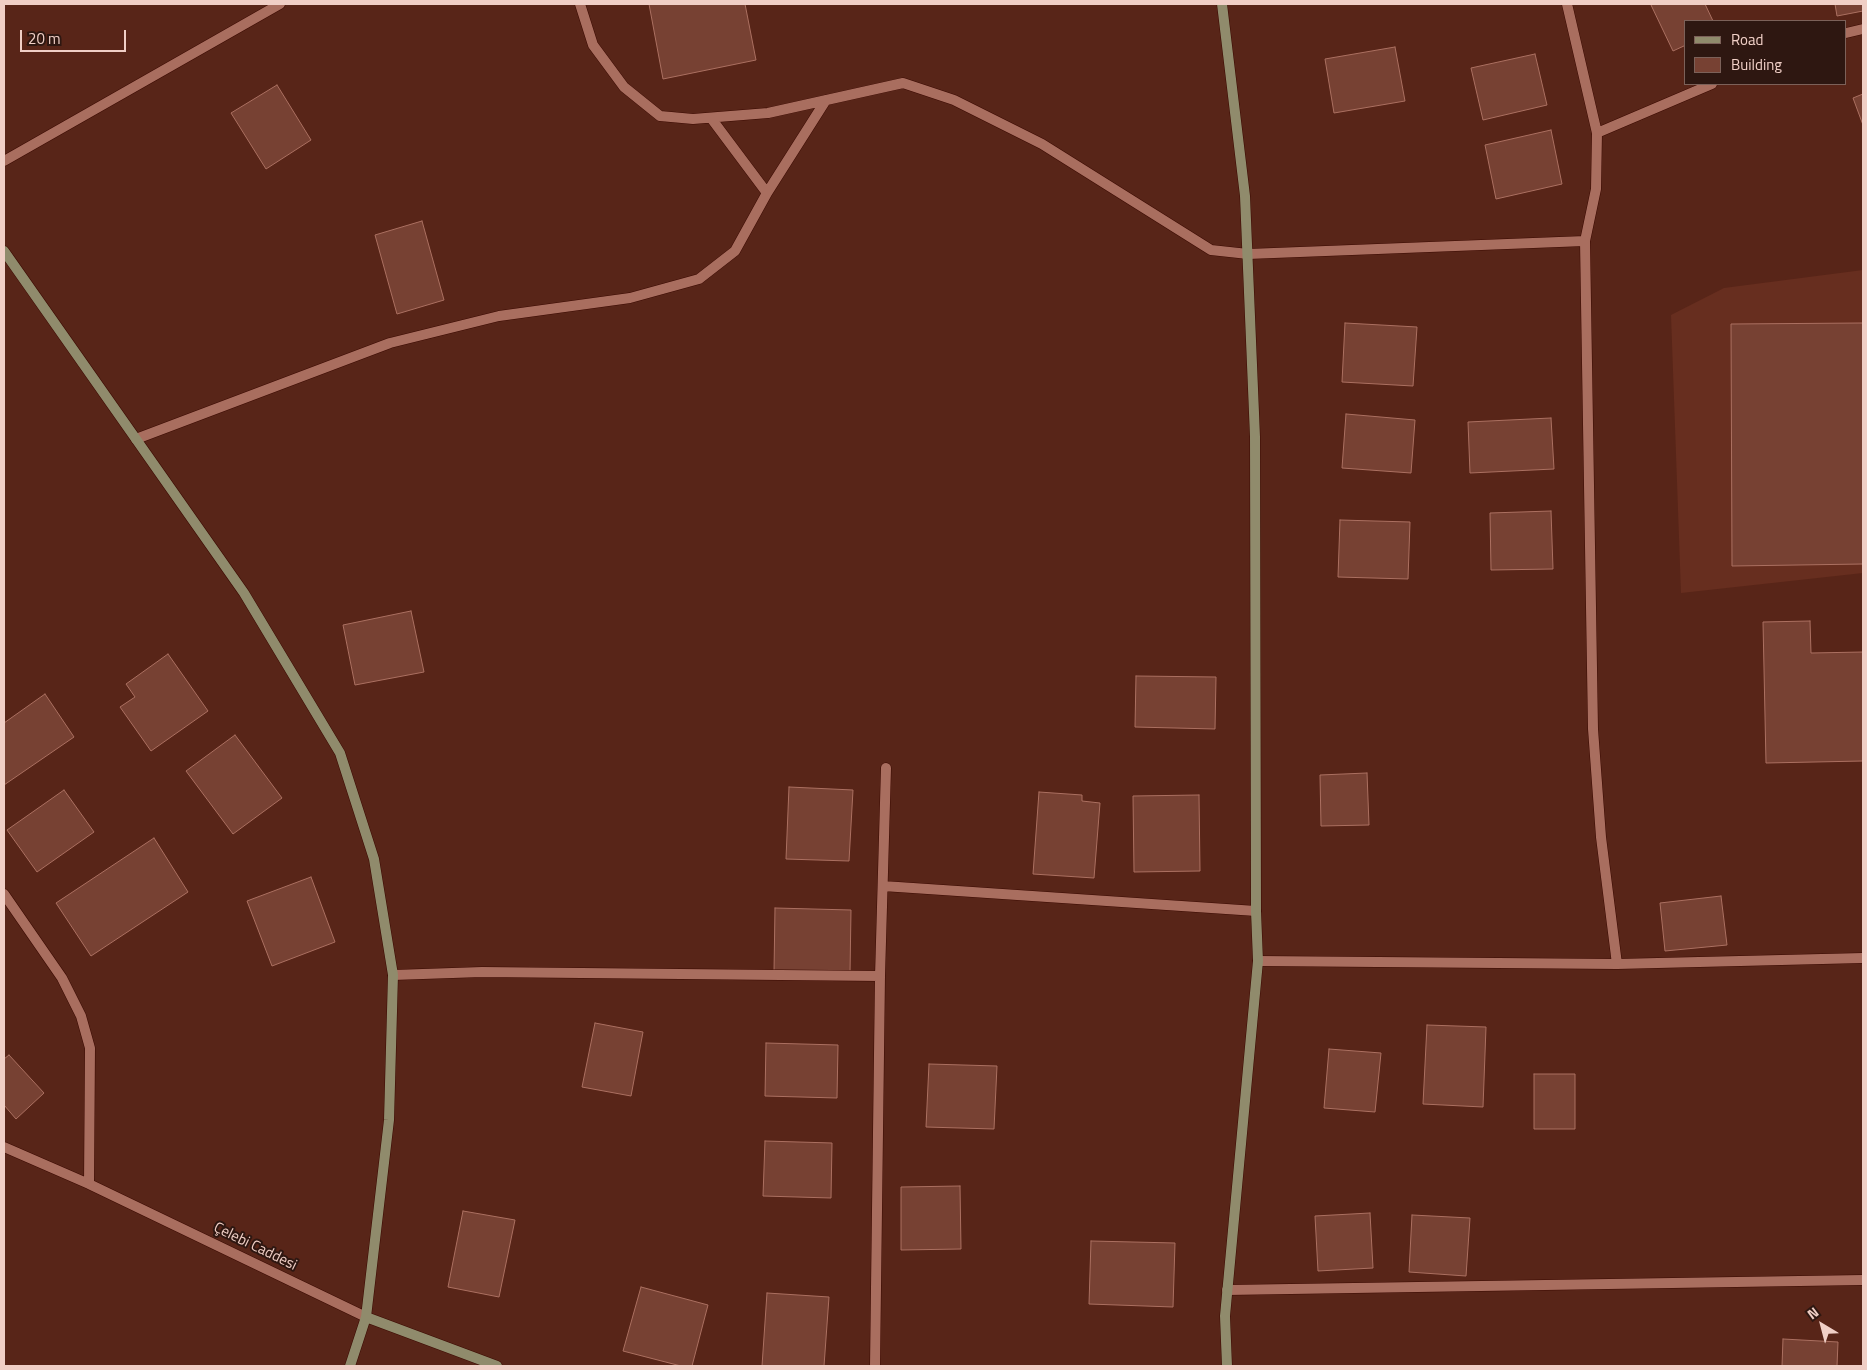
<!DOCTYPE html>
<meta charset="utf-8">
<style>
body{margin:0}
#map{position:relative;width:1867px;height:1370px;overflow:hidden;background:#582518;font-family:"Titillium Web",sans-serif}
canvas{display:block}
.frame{position:absolute;inset:0;border:5px solid #f0cfc6;pointer-events:none}
.legend{position:absolute;left:1684px;top:20px;width:162px;height:65px;box-sizing:border-box;background:#2e1711;border:1px solid #7c6159;margin:0;padding:6px 9px;list-style:none;font-size:15px;color:#f0cfc6}
.legend li{display:flex;align-items:center;gap:10px;height:25px}
.legend b{width:25px;border:1px solid #7c6159}
.north{position:absolute;left:1797px;top:1300px;width:50px;height:50px;-webkit-text-stroke:4px #2e1711;paint-order:stroke;rotate:323deg;font-size:14px;font-weight:700;line-height:20px;text-align:center;color:#f0cfc6}
.north::after{content:'';display:block;margin:auto;width:18px;height:22px;background:#f0cfc6;clip-path:polygon(50% 0,100% 100%,50% 72%,0 100%)}
.scale{position:absolute;left:20px;top:30px;width:106px;height:22px;box-sizing:border-box;border:2px solid #f0cfc6;border-top:0;padding-left:6px;font-size:15px;line-height:18px;white-space:nowrap;color:#f0cfc6;-webkit-text-stroke:4px #2e1711;paint-order:stroke}
</style>
<div id="map">
<canvas width="1867" height="1370"></canvas>
<div class="frame"></div>
<ul class="legend">
<li><b style="height:6px;background:#908b6c"></b>Road</li>
<li><b style="height:14px;background:#774133"></b>Building</li>
</ul>
<div class="north">N</div>
<div class="scale">20 m</div>
</div>
<script>
const g = document.querySelector('canvas').getContext('2d');
g.lineJoin = 'round';
function fillPath(path, color) { g.fillStyle = color; g.fill(path, 'evenodd'); }
const toPath = rows => new Path2D(rows.map(r => 'M' + r).join(''));
function stroke(path, color, width, dash) { g.strokeStyle = color; g.lineWidth = width; g.lineCap = dash ? 'butt' : 'round'; g.setLineDash(dash || []); g.stroke(path); }
function label(font, color, halo, rows, align = 'center') {
  g.font = font + ' "Titillium Web",sans-serif'; g.lineWidth = 4; g.setLineDash([]); g.textBaseline = 'middle'; g.strokeStyle = halo; g.fillStyle = color; for (const [text, x, y, turn = 0] of rows) {
    g.save(); g.translate(x, y); g.rotate((+turn || 0) * Math.PI / 180); g.textAlign = isNaN(turn) ? turn : align; if (halo) g.strokeText(text, 0, 0); g.fillText(text, 0, 0); g.restore();
  }
}
fillPath(toPath([
 [1863,270,1863,573,1681,593,1671,315,1724,288]
]), '#672e1f');
const building = toPath([
 [649,4,745,4,756,60,663,79,649,4],
 [1653,4,1705,4,1713,21,1686,21,1686,45,1673,51,1651,5,1653,4],
 [1835,4,1863,4,1863,11,1837,16,1835,4],
 [1395,47,1405,101,1334,113,1325,59,1395,47],
 [1535,54,1547,105,1483,120,1471,68,1535,54],
 [277,85,311,140,266,169,231,113,277,85],
 [1863,94,1863,125,1853,98,1863,94],
 [1551,130,1562,184,1496,199,1485,145,1551,130],
 [422,221,444,300,397,314,375,235,422,221],
 [1345,323,1417,327,1413,386,1342,382,1345,323],
 [1863,323,1863,564,1732,566,1731,324,1863,323],
 [1346,414,1415,420,1411,473,1342,468,1346,414],
 [1551,418,1554,469,1470,473,1468,422,1551,418],
 [1551,511,1553,569,1491,570,1490,513,1551,511],
 [1340,520,1410,522,1408,579,1338,577,1340,520],
 [411,611,424,672,355,685,343,625,411,611],
 [1810,621,1811,653,1863,652,1863,761,1766,763,1763,622,1810,621],
 [168,654,208,711,151,751,120,707,135,697,126,684,168,654],
 [1136,676,1216,677,1215,729,1135,727,1136,676],
 [45,694,74,737,4,785,4,723,45,694],
 [235,735,282,798,233,834,186,771,235,735],
 [1367,773,1369,825,1321,826,1320,775,1367,773],
 [789,787,853,790,849,861,786,859,789,787],
 [64,790,94,832,37,872,7,830,64,790],
 [1039,792,1082,795,1082,801,1100,803,1094,878,1033,874,1039,792],
 [1199,795,1200,871,1134,872,1133,796,1199,795],
 [154,838,188,892,91,956,56,903,154,838],
 [311,877,335,942,272,966,247,901,311,877],
 [1721,896,1727,945,1665,951,1660,903,1721,896],
 [775,908,851,910,850,973,774,972,775,908],
 [595,1023,643,1032,631,1096,582,1087,595,1023],
 [1427,1025,1486,1027,1483,1107,1423,1104,1427,1025],
 [766,1043,838,1045,837,1098,765,1096,766,1043],
 [1329,1049,1381,1053,1375,1112,1324,1108,1329,1049],
 [9,1055,44,1093,16,1119,4,1105,4,1059,9,1055],
 [929,1064,997,1066,994,1129,926,1127,929,1064],
 [1534,1074,1575,1074,1575,1129,1534,1129,1534,1074],
 [765,1141,832,1143,831,1198,763,1196,765,1141],
 [960,1186,961,1249,901,1250,901,1187,960,1186],
 [463,1211,515,1220,499,1297,448,1287,463,1211],
 [1370,1213,1373,1268,1318,1271,1315,1216,1370,1213],
 [1412,1215,1470,1218,1466,1276,1409,1272,1412,1215],
 [1091,1241,1175,1243,1173,1307,1089,1304,1091,1241],
 [641,1287,708,1305,692,1366,681,1366,623,1351,641,1287],
 [767,1293,829,1297,824,1366,762,1366,767,1293],
 [1783,1339,1838,1342,1837,1366,1782,1366,1783,1339]
]);
fillPath(building, '#774133');
stroke(building, '#ab7061', 1);
const street = toPath([
 [580,4,593,45,624,87,660,116,693,119,768,113,903,83,954,100,1042,144,1211,250,1248,254,1585,241],
 [1567,4,1597,133,1596,189,1585,241,1593,729,1601,837,1617,964],
 [1846,33,1863,29],
 [711,118,767,193],
 [1597,133,1712,84],
 [4,161,280,4],
 [136,439,390,343,499,316,630,298,699,279,735,251,767,193,826,100],
 [883,886,1256,911],
 [4,894,62,978,81,1016,90,1048,89,1184],
 [1258,961,1617,964,1863,958],
 [393,975,482,972,880,976],
 [4,1147,89,1184,366,1317],
 [1227,1290,1863,1280],
 [875,1366,880,976,886,768]
]);
const secondary = toPath([
 [1222,4,1245,196,1255,437,1256,911,1258,961,1225,1316,1227,1366],
 [4,251,244,593,340,753,374,859,393,975,389,1120,366,1317,350,1366],
 [366,1317,497,1366]
]);
stroke(street, '#3b0a01', 11);
stroke(secondary, '#3b0a01', 11);
stroke(street, '#a96e5f', 10);
stroke(secondary, '#908b6c', 10);
label('15px', '#f0cfc6', '#2e1711', [
 ["Çelebi Caddesi",255,1247,26]
]);
</script>
